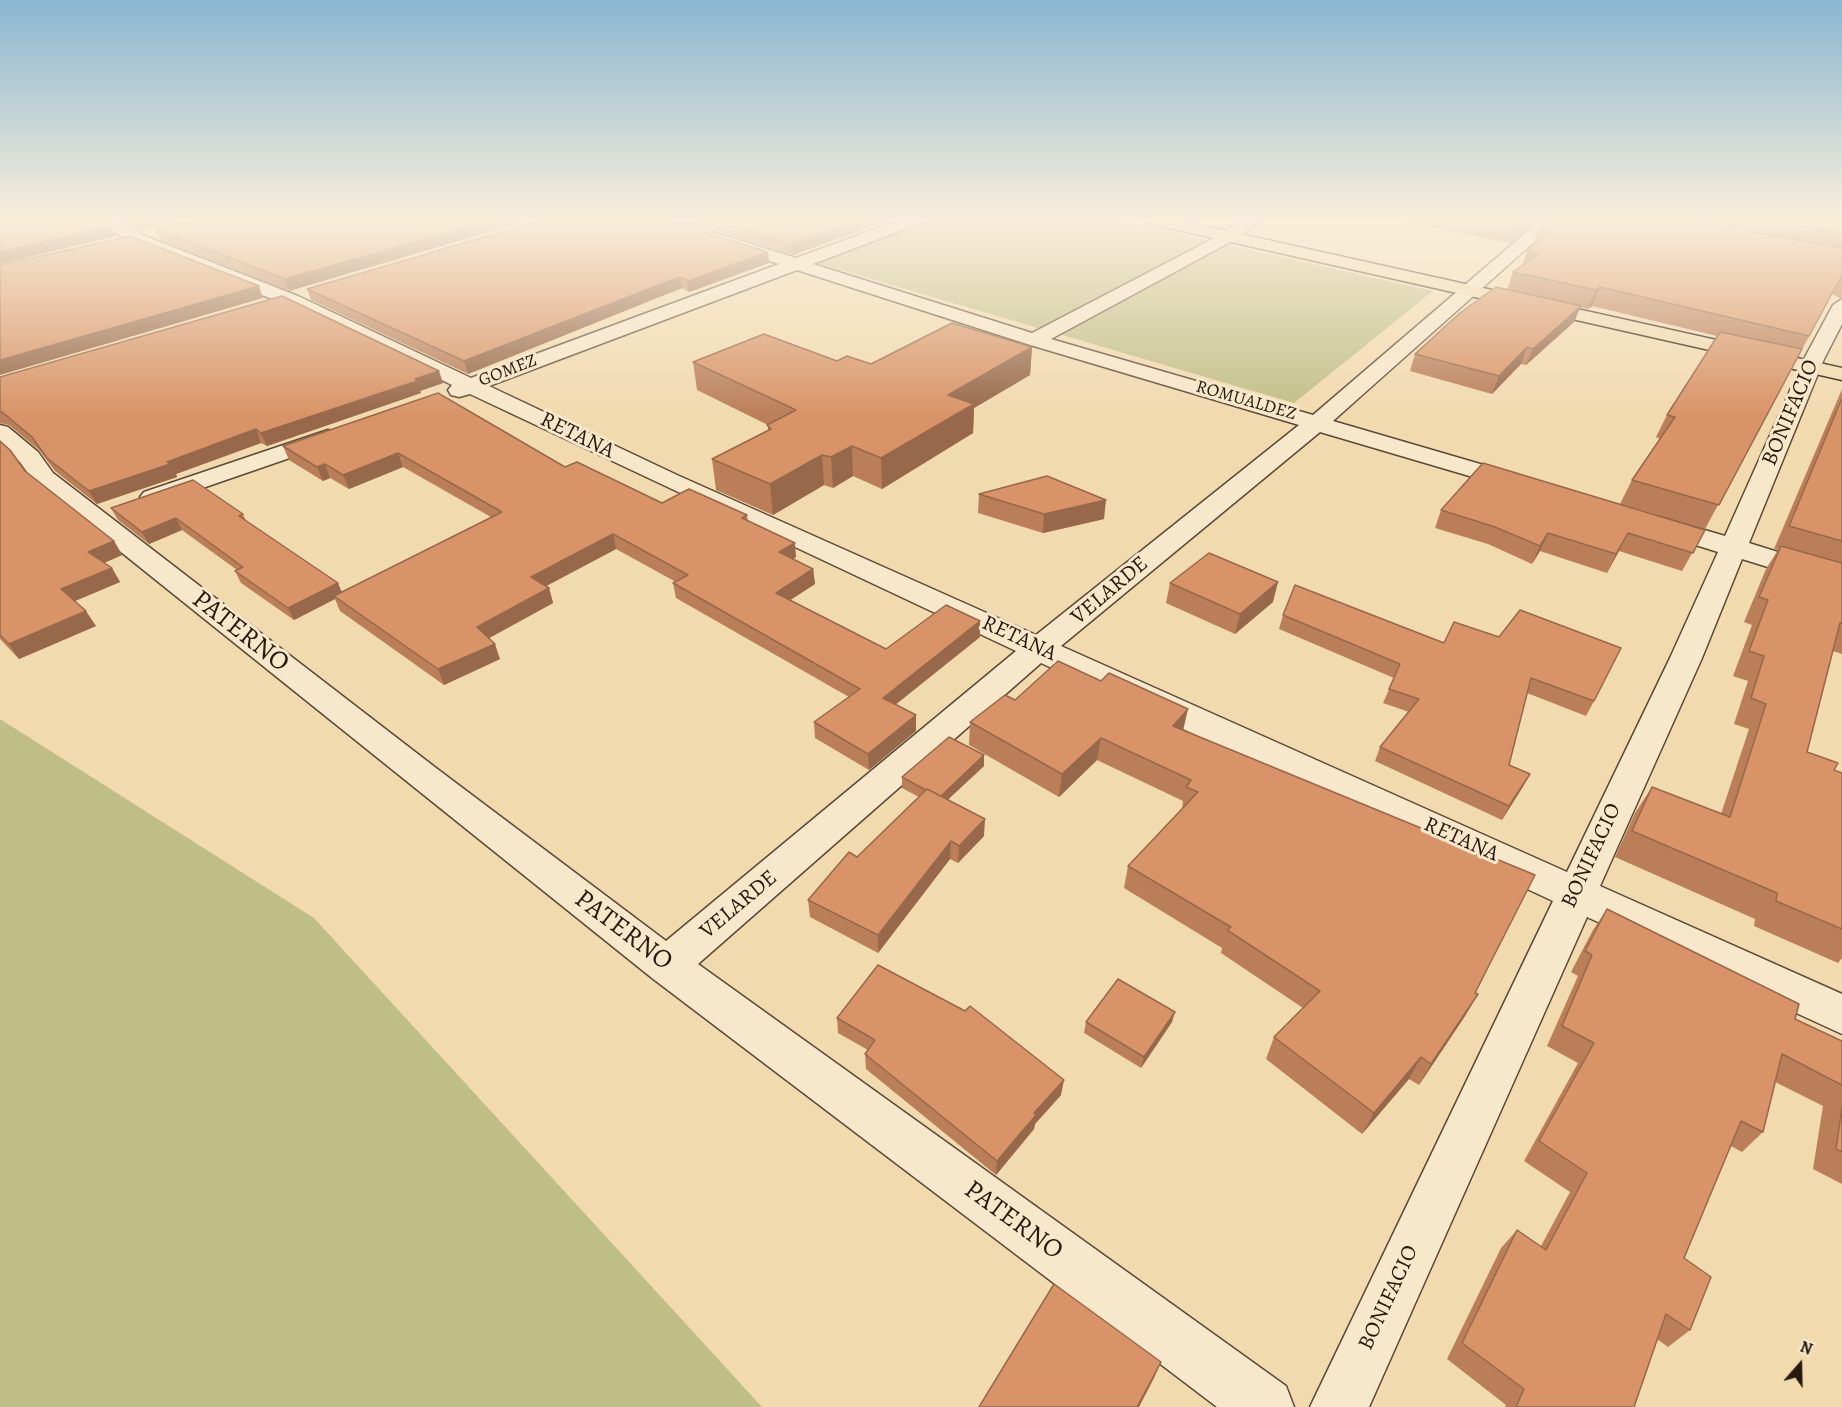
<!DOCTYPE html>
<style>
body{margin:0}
#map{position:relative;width:1842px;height:1407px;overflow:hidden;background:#f2daaf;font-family:Alegreya,serif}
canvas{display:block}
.north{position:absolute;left:1770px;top:1335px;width:60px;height:60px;-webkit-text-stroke:4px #f7e7cb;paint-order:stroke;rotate:20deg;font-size:16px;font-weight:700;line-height:24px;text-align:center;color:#28190d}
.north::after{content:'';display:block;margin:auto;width:21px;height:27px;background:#28190d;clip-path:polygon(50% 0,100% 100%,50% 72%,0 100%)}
</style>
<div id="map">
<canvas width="1842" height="1407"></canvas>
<div class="north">N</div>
</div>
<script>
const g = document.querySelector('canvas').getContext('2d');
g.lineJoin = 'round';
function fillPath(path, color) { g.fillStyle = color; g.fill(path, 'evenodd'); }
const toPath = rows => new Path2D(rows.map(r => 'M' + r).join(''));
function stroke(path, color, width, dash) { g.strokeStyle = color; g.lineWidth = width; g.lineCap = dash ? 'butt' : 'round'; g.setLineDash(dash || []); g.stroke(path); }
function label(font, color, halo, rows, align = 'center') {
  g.font = font + ' Alegreya,serif'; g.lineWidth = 6; g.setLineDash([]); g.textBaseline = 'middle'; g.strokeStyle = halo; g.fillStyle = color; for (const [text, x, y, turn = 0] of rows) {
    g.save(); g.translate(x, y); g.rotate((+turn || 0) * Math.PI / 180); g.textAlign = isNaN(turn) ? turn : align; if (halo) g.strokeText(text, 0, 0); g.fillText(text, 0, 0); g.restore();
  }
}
fillPath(toPath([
 [936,218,1108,218,1433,291,1294,403,813,262],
 [0,719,314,918,762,1407,0,1407]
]), '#c0be87');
const street = toPath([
 [90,218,110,218,142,235,298,296,471,378,779,264,645,221,643,218,667,218,796,258,905,218,928,218,926,221,813,264,1032,333,1222,234,1246,218,1265,218,1234,240,1051,339,1313,415,1543,218,1561,218,1333,421,1528,478,1532,483,1528,488,1519,491,1510,488,1320,432,1061,646,1567,872,1670,658,1718,552,1648,530,1644,524,1648,518,1657,516,1725,536,1804,359,1833,305,1842,299,1842,324,1824,359,1749,543,1842,572,1842,590,1742,559,1702,658,1600,886,1842,994,1842,1034,1587,917,1369,1407,1310,1407,1553,901,1041,663,698,964,1286,1386,1294,1407,1217,1407,652,978,35,483,20,462,0,444,0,425,8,427,38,452,53,473,436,768,666,941,1016,651,470,394,459,397,451,395,448,390,452,385,284,304,130,241,90,218],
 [797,270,1027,344,1299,425,1036,635,677,475,489,386,797,270],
 [328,430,336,432,340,437,336,442,162,502,153,505,144,502,140,497,144,492,328,430]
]);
const highway = toPath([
 [1139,218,1169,218,1842,368,1842,380,1147,223,1139,218]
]);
stroke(street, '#5a4936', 3);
stroke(highway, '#28190d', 3);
fillPath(street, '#f7e7cb');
fillPath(highway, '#f2daaf');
fillPath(toPath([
 [115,218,191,218,139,231],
 [536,218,289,291,160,240,156,229],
 [675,218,895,218,793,255],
 [1381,218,1539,218,1511,243],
 [1551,218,1842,218,1842,299,1832,294,1705,529,1620,504,1632,480,1660,439,1656,437,1667,415,1717,336,1592,306,1588,309,1580,307,1574,322,1526,365,1521,364,1492,394,1410,371,1415,354,1507,290,1513,272,1522,266,1527,251,1532,247,1538,229],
 [768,252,769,263,689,292,682,288,666,294,468,374,311,300,307,289],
 [1032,347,1030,375,974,408,973,433,882,489,853,476,833,488,824,485,773,515,716,490,712,459,768,431,768,425,697,390,693,362,837,361,871,364],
 [0,377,443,383,420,391,421,393,267,446,261,443,176,474,177,477,97,504,55,471,39,450,9,425,0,423],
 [1842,389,1842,654,1833,651,1807,752,1834,770,1842,773,1842,958,1838,963,1754,926,1755,919,1615,857,1635,813,1652,787,1721,814,1749,729,1734,724,1748,681,1733,676,1752,625,1744,622,1766,569,1778,550,1774,549],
 [438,393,565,467,662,503,747,515,748,521,796,557,793,559,813,569,815,584,790,600,886,649,980,621,980,637,895,704,916,731,869,770,815,738,814,722,849,697,676,598,673,583,676,582,616,549,546,586,549,588,553,603,489,638,500,659,444,685,340,611,335,599,294,620,241,583,235,571,237,570,182,530,149,544,118,520,111,508,243,514,246,521,342,592,491,517,403,467,349,489,330,478,323,481,289,460,283,446],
 [0,441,25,471,114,541,122,555,104,563,112,568,120,582,75,601,96,626,19,659,0,639],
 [979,494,1104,519,1043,533,978,513],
 [1441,510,1705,530,1682,571,1619,551,1607,573,1540,551,1532,564,1488,544,1435,528],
 [1170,583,1273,602,1235,634,1166,603],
 [1295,585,1594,701,1586,716,1527,693,1509,765,1530,774,1522,788,1502,820,1375,761,1380,747,1409,712,1383,703,1394,678,1279,629,1283,615],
 [1101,681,1183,730,1478,994,1465,1016,1419,1085,1409,1079,1362,1134,1266,1059,1274,1037,1303,1008,1221,953,1222,948,1124,888,1128,866,1182,809,1183,801,1097,760,1059,797,969,745,970,722,1015,700],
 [984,755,984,766,948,799,984,836,958,863,950,859,878,953,810,917,808,900,857,857,919,797,902,788,902,777],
 [1607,909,1795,1019,1842,1041,1842,1184,1813,1169,1823,1106,1775,1082,1763,1132,1742,1152,1731,1146,1684,1258,1690,1330,1668,1347,1657,1339,1634,1407,1505,1407,1506,1405,1447,1359,1501,1248,1517,1230,1541,1246,1570,1192,1524,1161,1578,1063,1547,1046,1578,976,1571,972,1593,930],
 [837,1018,1061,1095,1035,1124,1034,1129,996,1175,866,1069,865,1054,868,1050,838,1033],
 [1086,1022,1172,1022,1141,1068,1084,1033]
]), '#ba7f59');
fillPath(toPath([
 [144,218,191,218,139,231,135,220],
 [499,218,536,218,289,291,285,279],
 [866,218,895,218,793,255,792,244],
 [1525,218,1539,218,1511,243,1517,225],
 [111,226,116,236,0,264,0,252],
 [768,252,769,263,689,292,688,281],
 [680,277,682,288,468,374,464,361],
 [259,286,263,298,0,375,0,360],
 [1600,287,1592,306,1588,309,1596,290],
 [1581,306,1574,322,1526,365,1533,349],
 [1032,347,1030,375,974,408,973,433,882,489,881,458,948,395],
 [1527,347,1521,364,1492,394,1499,376],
 [439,371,443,383,420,391,421,393,267,446,261,433],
 [256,429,261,443,176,474,177,477,97,504,89,491],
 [852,446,853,476,833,488,831,457],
 [398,453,403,467,349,489,343,475],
 [822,455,824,485,773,515,770,484],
 [325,464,330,478,323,481,317,467],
 [1106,500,1104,519,1043,533,1044,514],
 [176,518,182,530,149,544,142,532],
 [1548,533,1540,551,1532,564,1540,546],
 [1628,533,1619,551,1607,573,1616,554],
 [613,534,616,549,535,592,531,577],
 [114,541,122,555,97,566,88,552],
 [795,543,796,557,780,567,779,552],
 [112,568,120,582,70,603,61,589],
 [813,569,815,584,778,608,776,593],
 [1278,582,1273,602,1235,634,1240,614],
 [338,583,343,595,334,596,335,599,294,620,288,608],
 [549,588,553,603,482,642,477,627],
 [86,611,96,626,19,659,9,644],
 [980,621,980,637,884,714,883,698],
 [495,644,500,659,444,685,438,669],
 [1188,709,1183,731,1173,726],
 [916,715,916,731,869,770,868,754],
 [1101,738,1097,760,1059,797,1062,774],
 [984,755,984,766,939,808,939,797],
 [1530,774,1522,788,1502,820,1509,806],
 [985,819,984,836,958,863,959,846],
 [951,841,950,859,878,953,878,935],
 [1478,994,1465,1016,1419,1085,1431,1064],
 [1175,1012,1172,1022,1141,1068,1144,1057],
 [1421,1057,1409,1079,1362,1134,1374,1113],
 [1064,1080,1061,1095,1035,1124,1034,1129,996,1175,997,1161,1034,1113],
 [1161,1362,1154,1378,1139,1407,1137,1407]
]), '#976849');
const building = toPath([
 [0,218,98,218,111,226,0,252,0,218],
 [130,218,144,218,135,220,130,218],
 [202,218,499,218,285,279,156,229,202,218],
 [549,218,659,218,768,252,688,281,680,277,664,283,464,361,307,289,549,218],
 [706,218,866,218,792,244,706,218],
 [1478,218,1525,218,1517,225,1478,218],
 [1551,218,1674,218,1842,248,1842,275,1809,336,1600,287,1596,290,1513,272,1538,254,1527,251,1550,231,1538,229,1551,218],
 [1754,218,1842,218,1842,233,1754,218],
 [130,236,259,286,0,360,0,265,130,236],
 [1496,287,1581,306,1533,349,1527,347,1499,376,1415,354,1460,313,1496,287],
 [282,296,439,371,415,379,417,381,261,433,256,429,167,462,170,464,89,491,47,458,32,437,2,412,0,412,0,377,282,296],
 [952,323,1032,347,948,395,974,404,881,458,852,446,831,457,822,455,770,484,712,459,771,429,767,425,796,410,693,362,764,334,837,361,847,356,871,364,952,323],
 [1720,332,1802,349,1719,505,1632,480,1675,417,1667,415,1720,332],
 [438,393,565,467,577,462,662,503,689,489,747,515,742,518,795,543,779,552,813,569,776,593,886,649,946,605,980,621,883,698,916,715,868,754,814,722,860,689,673,583,688,575,613,534,531,577,549,588,477,627,495,644,438,669,334,596,502,512,398,453,343,475,325,464,317,467,283,446,438,393],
 [1842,398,1842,541,1789,526,1842,398],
 [0,441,10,450,25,471,114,541,88,552,112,568,61,589,86,611,9,644,0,635,0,441],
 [1483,463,1705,530,1693,553,1628,533,1616,554,1548,533,1540,546,1495,527,1441,510,1483,463],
 [1047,476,1106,500,1044,514,979,494,1047,476],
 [193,480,243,514,239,516,338,583,288,608,235,571,243,567,176,518,142,532,111,508,193,480],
 [1781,546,1842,563,1842,623,1840,623,1807,752,1838,763,1834,770,1842,773,1842,929,1776,901,1777,893,1632,831,1652,787,1730,817,1766,704,1751,698,1764,656,1749,651,1768,600,1759,597,1781,546],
 [1209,553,1278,582,1240,614,1170,583,1209,553],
 [1295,585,1444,643,1454,622,1499,637,1520,610,1621,648,1594,701,1531,678,1509,765,1530,774,1509,806,1380,747,1419,699,1389,689,1400,664,1283,615,1295,585],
 [1058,661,1101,681,1109,673,1188,709,1173,726,1535,875,1475,993,1478,994,1431,1064,1421,1057,1374,1113,1274,1037,1320,991,1227,930,1231,927,1128,866,1198,792,1186,787,1191,780,1101,738,1062,774,970,722,1005,695,1015,700,1058,661],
 [949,737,984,755,941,796,927,789,926,790,902,777,949,737],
 [927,789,985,819,959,846,951,841,878,935,808,900,849,852,857,857,927,789],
 [1607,909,1799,1004,1795,1019,1842,1041,1842,1085,1782,1054,1763,1132,1741,1121,1684,1258,1711,1277,1690,1330,1666,1314,1634,1407,1516,1407,1524,1389,1462,1343,1517,1230,1546,1250,1587,1173,1539,1141,1594,1043,1562,1026,1592,955,1585,951,1607,909],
 [878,965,965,1011,970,1006,1064,1080,1034,1113,1036,1115,997,1161,865,1054,875,1040,837,1018,878,965],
 [1118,979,1175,1012,1144,1057,1086,1022,1118,979],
 [1842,1107,1842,1152,1836,1149,1842,1107],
 [1054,1284,1161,1362,1137,1407,979,1407,1054,1284]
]);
fillPath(building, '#d89468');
stroke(building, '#976849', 1.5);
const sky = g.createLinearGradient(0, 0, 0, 415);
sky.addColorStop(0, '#89b6d0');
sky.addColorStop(0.53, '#f9eedb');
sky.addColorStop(1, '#f9eedb00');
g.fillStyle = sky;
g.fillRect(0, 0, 1842, 415);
label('18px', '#28190d', '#f7e7cb', [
 ["GOMEZ",508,371,-21],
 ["ROMUALDEZ",1246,401,16]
]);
label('22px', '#28190d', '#f7e7cb', [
 ["BONIFACIO",1791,413,-67],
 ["RETANA",577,436,26],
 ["VELARDE",1110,591,-40],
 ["RETANA",1019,639,25],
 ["RETANA",1461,840,24],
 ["BONIFACIO",1592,856,-65],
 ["VELARDE",739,905,-40],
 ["BONIFACIO",1389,1298,-65]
]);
label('27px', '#28190d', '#f7e7cb', [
 ["PATERNO",240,632,38],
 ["PATERNO",623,931,37],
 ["PATERNO",1013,1221,36]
]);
</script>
